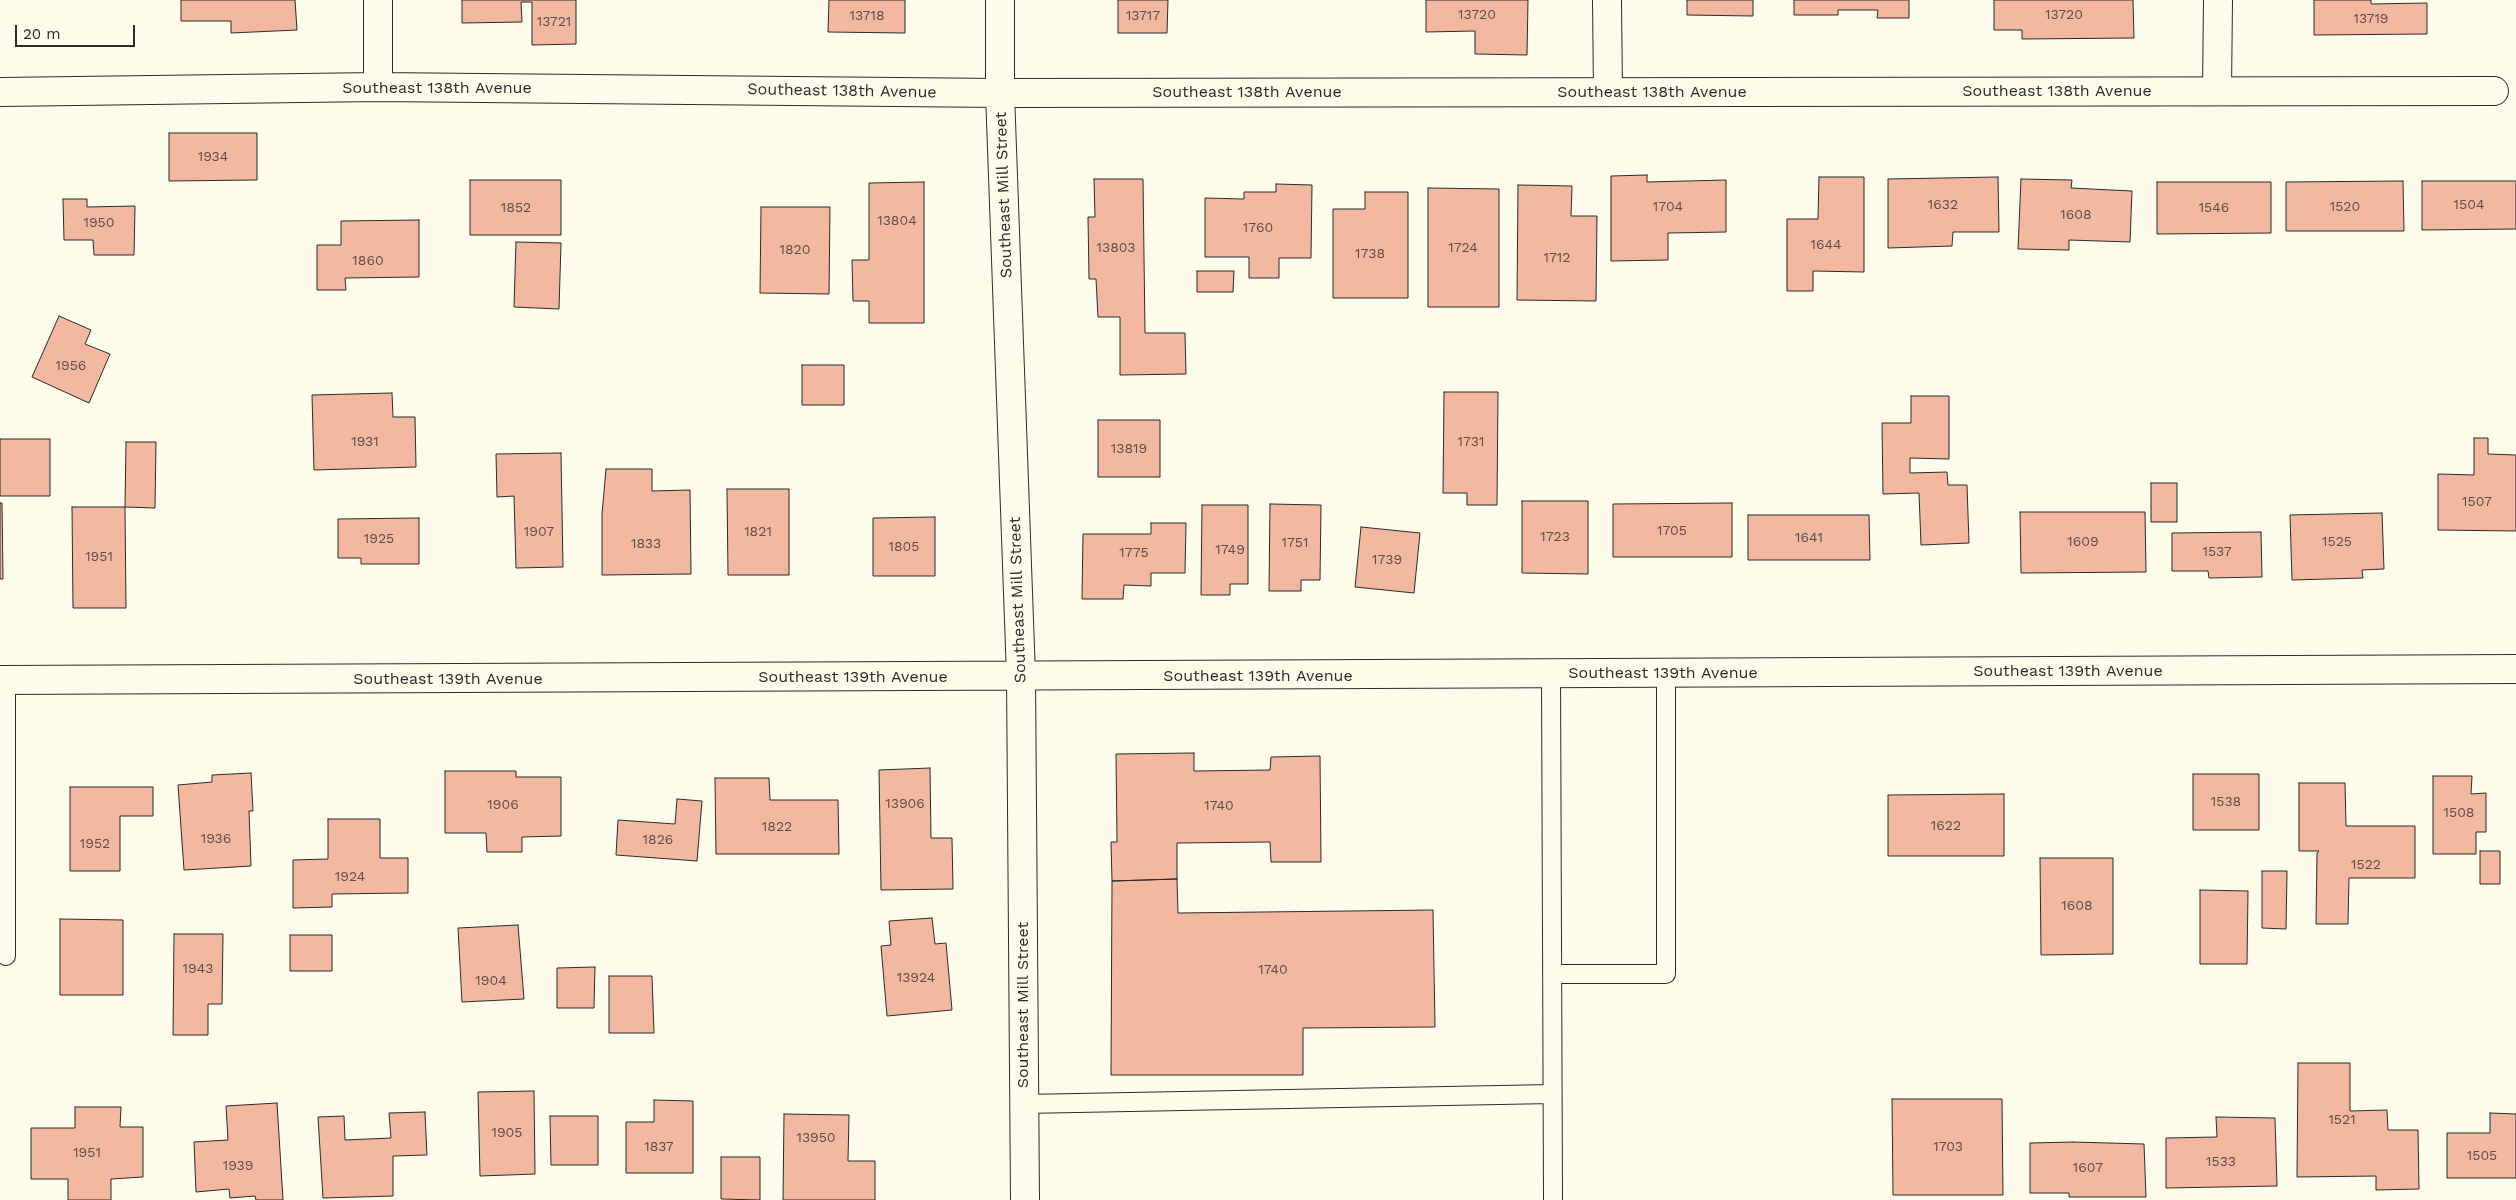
<!DOCTYPE html>
<style>
body{margin:0}
#map{position:relative;width:2516px;height:1200px;overflow:hidden;background:#fdfbea;font-family:"Work Sans",sans-serif}
canvas{display:block}
.scale{position:absolute;left:15px;top:25px;width:120px;height:22px;box-sizing:border-box;border:2px solid #2b2b2b;border-top:0;padding-left:6px;font-size:15px;line-height:18px;white-space:nowrap;color:#2b2b2b;-webkit-text-stroke:4px #fdfbea;paint-order:stroke}
</style>
<div id="map">
<canvas width="2516" height="1200"></canvas>
<div class="scale">20 m</div>
</div>
<script>
const g = document.querySelector('canvas').getContext('2d');
g.lineJoin = 'round';
function fillPath(path, color) { g.fillStyle = color; g.fill(path, 'evenodd'); }
const toPath = rows => new Path2D(rows.map(r => 'M' + r).join(''));
function stroke(path, color, width, dash) { g.strokeStyle = color; g.lineWidth = width; g.lineCap = dash ? 'butt' : 'round'; g.setLineDash(dash || []); g.stroke(path); }
function label(font, color, halo, rows, align = 'center') {
  g.font = font + ' "Work Sans",sans-serif'; g.lineWidth = 4; g.setLineDash([]); g.textBaseline = 'middle'; g.strokeStyle = halo; g.fillStyle = color; for (const [text, x, y, turn = 0] of rows) {
    g.save(); g.translate(x, y); g.rotate((+turn || 0) * Math.PI / 180); g.textAlign = isNaN(turn) ? turn : align; if (halo) g.strokeText(text, 0, 0); g.fillText(text, 0, 0); g.restore();
  }
}
const building = toPath([
 [181,0,295,0,297,30,231,33,231,21,181,21,181,0],
 [462,0,576,0,576,44,532,45,532,2,521,2,522,22,462,23,462,0],
 [829,0,905,0,905,33,828,32,829,0],
 [1118,0,1168,0,1167,33,1118,33,1118,0],
 [1426,0,1528,0,1527,55,1475,54,1475,31,1426,32,1426,0],
 [1687,0,1753,0,1753,16,1687,15,1687,0],
 [1794,0,1909,0,1909,18,1877,18,1878,10,1838,10,1838,15,1794,15,1794,0],
 [1994,0,2133,0,2134,38,2022,39,2022,30,1994,30,1994,0],
 [2314,0,2371,0,2371,4,2427,3,2427,34,2314,35,2314,0],
 [169,133,257,133,257,180,169,181,169,133],
 [1647,175,1647,182,1726,180,1726,232,1668,233,1668,260,1611,261,1611,176,1647,175],
 [1819,177,1864,177,1864,272,1813,271,1813,291,1787,291,1787,219,1818,219,1819,177],
 [1998,177,1999,232,1953,232,1952,246,1888,248,1888,179,1998,177],
 [1094,179,1143,179,1145,333,1185,333,1186,374,1120,375,1120,317,1098,317,1096,279,1089,279,1088,217,1095,217,1094,179],
 [2021,179,2072,180,2071,188,2132,191,2130,242,2069,240,2069,250,2018,249,2021,179],
 [470,180,561,180,561,235,470,235,470,180],
 [2403,181,2404,231,2286,231,2286,182,2403,181],
 [2422,181,2516,181,2516,229,2422,230,2422,181],
 [924,182,924,323,869,323,869,301,853,301,852,260,869,260,869,183,924,182],
 [2157,182,2271,182,2271,233,2157,234,2157,182],
 [1276,184,1312,185,1311,258,1279,258,1279,278,1249,278,1249,257,1205,257,1205,198,1244,199,1244,192,1276,192,1276,184],
 [1518,185,1572,186,1571,216,1597,216,1596,301,1517,300,1518,185],
 [1428,188,1499,189,1499,307,1428,307,1428,188],
 [1365,192,1408,192,1408,298,1333,298,1333,209,1365,209,1365,192],
 [63,199,87,199,87,207,135,206,134,255,94,255,93,240,64,240,63,199],
 [761,207,830,207,829,294,760,293,761,207],
 [419,220,419,277,345,278,346,290,317,290,317,245,341,245,341,221,419,220],
 [516,242,561,243,559,309,514,307,516,242],
 [1197,271,1234,271,1233,292,1197,292,1197,271],
 [59,316,91,330,85,344,110,354,89,403,32,377,59,316],
 [802,365,844,365,844,405,802,405,802,365],
 [1444,392,1498,392,1497,505,1467,505,1467,493,1443,493,1444,392],
 [392,393,393,417,415,417,416,467,314,470,312,395,392,393],
 [1911,396,1949,396,1949,459,1910,458,1910,473,1947,472,1948,485,1967,485,1969,543,1921,545,1919,493,1883,494,1882,423,1911,423,1911,396],
 [1098,420,1160,420,1160,477,1098,477,1098,420],
 [2474,438,2488,438,2488,454,2516,455,2516,531,2438,530,2438,474,2474,475,2474,438],
 [0,439,50,439,50,496,0,496,0,439],
 [126,442,156,442,155,508,125,507,126,442],
 [561,453,563,567,516,568,514,496,497,497,496,454,561,453],
 [606,469,652,469,652,491,690,490,691,574,602,575,602,514,606,469],
 [2151,483,2177,483,2177,522,2151,522,2151,483],
 [727,489,789,489,789,575,728,575,727,489],
 [1522,501,1588,501,1588,574,1522,573,1522,501],
 [0,503,2,503,3,579,0,579,0,503],
 [1732,503,1732,557,1613,557,1613,504,1732,503],
 [1270,504,1321,505,1320,580,1301,580,1301,591,1269,591,1270,504],
 [1202,505,1248,505,1248,584,1230,584,1230,595,1201,595,1202,505],
 [72,507,125,507,126,608,73,608,72,507],
 [2020,512,2145,512,2146,572,2021,573,2020,512],
 [2382,513,2384,569,2362,570,2363,578,2292,580,2290,515,2382,513],
 [1748,515,1869,515,1870,560,1748,560,1748,515],
 [935,517,935,576,873,576,873,518,935,517],
 [419,518,419,564,361,564,361,558,338,558,338,519,419,518],
 [1151,523,1186,523,1185,573,1151,573,1151,586,1124,585,1123,599,1082,599,1083,534,1151,534,1151,523],
 [1361,527,1420,533,1414,593,1355,587,1361,527],
 [2261,532,2262,577,2209,578,2208,571,2172,571,2172,533,2261,532],
 [1194,753,1194,771,1270,770,1271,757,1320,756,1321,862,1271,862,1270,842,1177,843,1177,879,1112,881,1111,842,1117,842,1116,754,1194,753],
 [930,768,931,838,952,838,953,889,881,890,879,770,930,768],
 [445,771,516,771,516,777,561,777,561,836,522,837,522,852,487,852,486,833,445,833,445,771],
 [251,773,253,811,249,811,251,866,184,870,178,785,212,782,212,775,251,773],
 [2193,774,2259,774,2259,830,2193,830,2193,774],
 [2433,776,2472,776,2471,794,2486,793,2486,832,2476,832,2476,854,2433,854,2433,776],
 [715,778,769,778,770,800,838,800,839,854,716,854,715,778],
 [2299,783,2345,783,2346,826,2415,826,2415,878,2349,878,2348,924,2316,924,2317,853,2319,851,2299,851,2299,783],
 [70,787,153,787,153,816,120,816,120,871,70,871,70,787],
 [2004,794,2004,856,1888,856,1888,795,2004,794],
 [677,799,702,801,697,861,616,855,618,820,675,824,677,799],
 [328,819,380,819,380,858,408,858,408,893,332,894,332,907,293,908,293,860,328,859,328,819],
 [2480,851,2500,851,2500,884,2480,884,2480,851],
 [2040,858,2113,858,2113,954,2041,955,2040,858],
 [2262,871,2287,871,2286,929,2262,928,2262,871],
 [1177,879,1178,913,1433,910,1435,1027,1303,1028,1303,1075,1111,1075,1112,881,1177,879],
 [2200,890,2248,891,2247,964,2200,964,2200,890],
 [932,918,935,944,946,943,952,1010,887,1016,881,946,891,945,889,921,932,918],
 [60,919,123,920,123,995,60,995,60,919],
 [518,925,524,999,462,1002,458,928,518,925],
 [174,934,223,934,222,1004,208,1004,208,1035,173,1035,174,934],
 [290,935,332,935,332,971,290,971,290,935],
 [595,967,594,1008,557,1008,557,968,595,967],
 [609,976,652,976,654,1033,609,1033,609,976],
 [2298,1063,2350,1063,2350,1111,2387,1110,2388,1130,2418,1130,2419,1189,2376,1190,2376,1176,2297,1177,2298,1063],
 [534,1091,535,1174,480,1176,478,1092,534,1091],
 [1892,1099,2002,1099,2003,1195,1893,1195,1892,1099],
 [654,1100,693,1101,693,1173,626,1173,626,1122,654,1122,654,1100],
 [277,1103,283,1200,256,1200,255,1196,230,1198,229,1189,196,1192,194,1142,228,1140,226,1106,277,1103],
 [75,1107,121,1107,120,1127,143,1127,143,1177,111,1179,111,1200,68,1200,68,1179,31,1179,31,1128,75,1128,75,1107],
 [425,1112,427,1155,393,1156,393,1196,323,1198,318,1117,344,1116,345,1140,391,1138,389,1113,425,1112],
 [2490,1113,2516,1114,2516,1178,2447,1178,2447,1133,2490,1133,2490,1113],
 [784,1114,849,1115,848,1161,875,1161,875,1200,783,1200,784,1114],
 [550,1116,598,1116,598,1165,551,1165,550,1116],
 [2216,1117,2275,1118,2277,1186,2166,1188,2166,1138,2217,1137,2216,1117],
 [2073,1142,2144,1144,2146,1197,2069,1197,2069,1193,2030,1193,2030,1143,2073,1142],
 [721,1157,760,1157,760,1200,721,1199,721,1157]
]);
fillPath(building, '#f2b8a0');
stroke(building, '#2b2b2b', 1);
const lane = toPath([
 [1551,674,1553,1200],
 [6,956,6,680],
 [1552,974,1666,974,1666,673],
 [1024,1104,1552,1094]
]);
const street = toPath([
 [378,0,378,87],
 [1000,0,1000,93,1021,676,1025,1200],
 [1607,0,1608,92],
 [2217,91,2218,0],
 [0,92,378,87,1000,93,2494,91],
 [0,680,2516,669]
]);
stroke(lane, '#2b2b2b', 20);
stroke(street, '#2b2b2b', 30);
stroke(lane, '#fdfbea', 18);
stroke(street, '#fdfbea', 28);
label('14px', '#5d4e48', null, [
 ["13720",1477,15],
 ["13720",2064,15],
 ["13718",867,16],
 ["13717",1143,16],
 ["13719",2371,19],
 ["13721",554,22],
 ["1934",213,157],
 ["1632",1943,205],
 ["1504",2469,205],
 ["1704",1668,207],
 ["1520",2345,207],
 ["1852",516,208],
 ["1546",2214,208],
 ["1608",2076,215],
 ["13804",897,221],
 ["1950",99,223],
 ["1760",1258,228],
 ["1644",1826,245],
 ["13803",1116,248],
 ["1724",1463,248],
 ["1820",795,250],
 ["1738",1370,254],
 ["1712",1557,258],
 ["1860",368,261],
 ["1956",71,366],
 ["1931",365,442],
 ["1731",1471,442],
 ["13819",1129,449],
 ["1507",2477,502],
 ["1705",1672,531],
 ["1907",539,532],
 ["1821",758,532],
 ["1723",1555,537],
 ["1641",1809,538],
 ["1925",379,539],
 ["1609",2083,542],
 ["1525",2337,542],
 ["1751",1295,543],
 ["1833",646,544],
 ["1805",904,547],
 ["1749",1230,550],
 ["1537",2217,552],
 ["1775",1134,553],
 ["1951",99,557],
 ["1739",1387,560],
 ["1538",2226,802],
 ["13906",905,804],
 ["1906",503,805],
 ["1740",1219,806],
 ["1508",2459,813],
 ["1622",1946,826],
 ["1822",777,827],
 ["1936",216,839],
 ["1826",658,840],
 ["1952",95,844],
 ["1522",2366,865],
 ["1924",350,877],
 ["1608",2077,906],
 ["1943",198,969],
 ["1740",1273,970],
 ["13924",916,978],
 ["1904",491,981],
 ["1521",2342,1120],
 ["1905",507,1133],
 ["13950",816,1138],
 ["1837",659,1147],
 ["1703",1948,1147],
 ["1951",87,1153],
 ["1505",2482,1156],
 ["1533",2221,1162],
 ["1939",238,1166],
 ["1607",2088,1168]
]);
label('16px', '#2b2b2b', '#fdfbea', [
 ["Southeast 138th Avenue",437,88],
 ["Southeast 138th Avenue",842,91,1],
 ["Southeast 138th Avenue",2057,91],
 ["Southeast 138th Avenue",1247,92],
 ["Southeast 138th Avenue",1652,92],
 ["Southeast Mill Street",1004,195,-92],
 ["Southeast Mill Street",1018,600,-92],
 ["Southeast 139th Avenue",2068,671],
 ["Southeast 139th Avenue",1663,673],
 ["Southeast 139th Avenue",1258,676],
 ["Southeast 139th Avenue",853,677],
 ["Southeast 139th Avenue",448,679],
 ["Southeast Mill Street",1023,1005,-90]
]);
</script>
